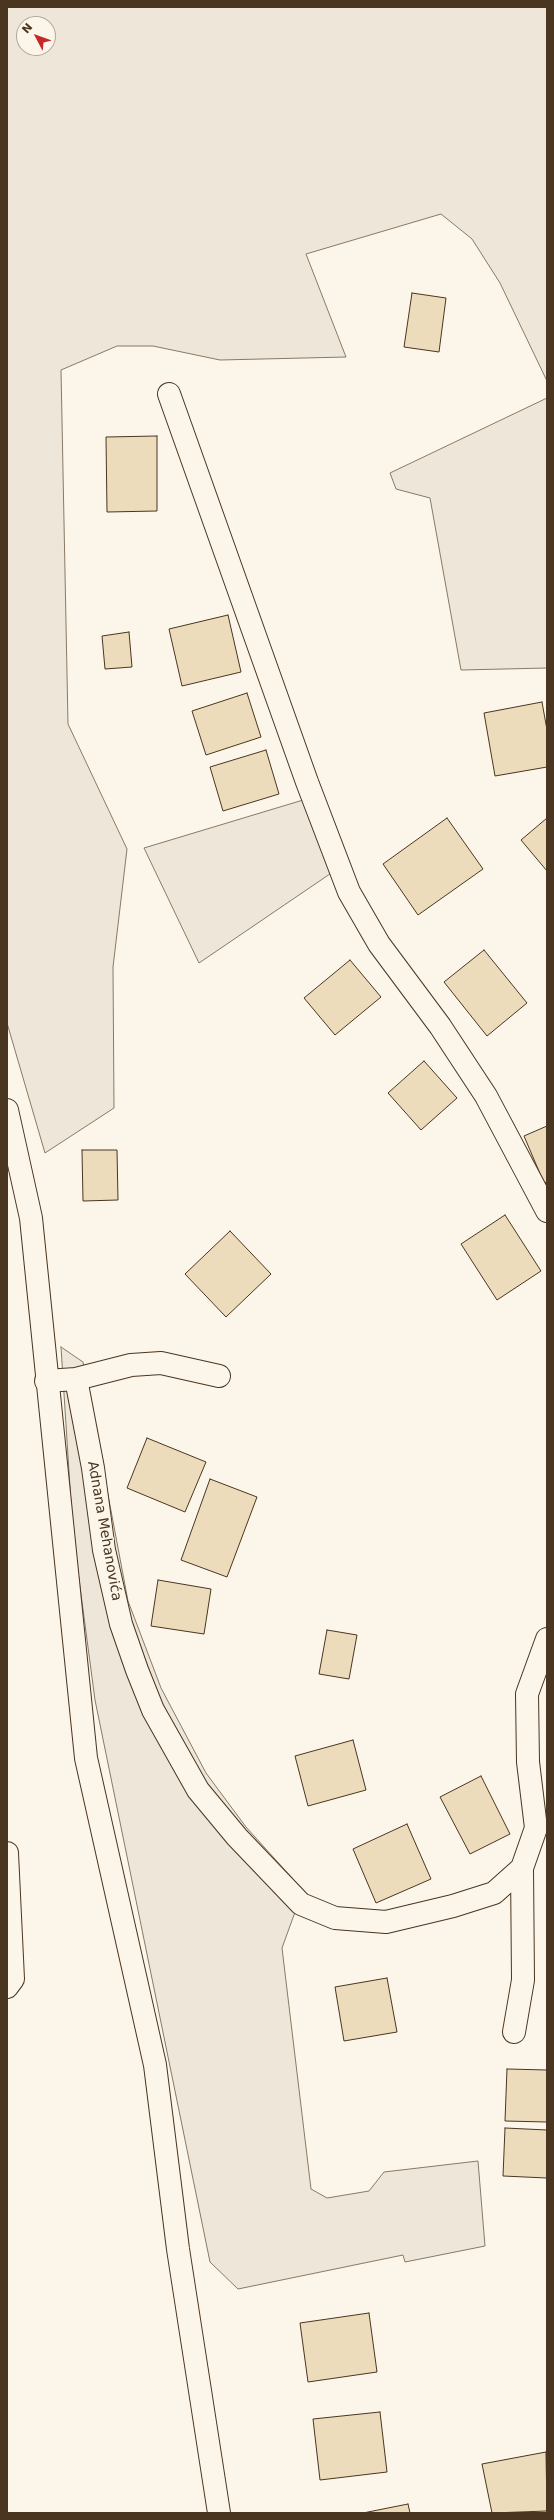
<!DOCTYPE html>
<meta charset="utf-8">
<style>
body{margin:0}
#map{position:relative;width:554px;height:2520px;overflow:hidden;background:#fbf6e9;font-family:"DejaVu Sans",sans-serif}
canvas{display:block}
.frame{position:absolute;inset:0;border:8px solid #4a3520;pointer-events:none}
.north{position:absolute;left:16px;top:16px;width:40px;height:40px;box-sizing:border-box;background:#fbf6e9;border:1px solid #b4a999;border-radius:50%;rotate:311deg;font-size:11px;font-weight:700;line-height:16px;text-align:center;color:#4a3520}
.north::after{content:'';display:block;margin:auto;width:14px;height:18px;background:#c62828;clip-path:polygon(50% 0,100% 100%,50% 72%,0 100%)}
</style>
<div id="map">
<canvas width="554" height="2520"></canvas>
<div class="frame"></div>
<div class="north">N</div>
</div>
<script>
const g = document.querySelector('canvas').getContext('2d');
g.lineJoin = 'round';
function fillPath(path, color) { g.fillStyle = color; g.fill(path, 'evenodd'); }
const toPath = rows => new Path2D(rows.map(r => 'M' + r).join(''));
function stroke(path, color, width, dash) { g.strokeStyle = color; g.lineWidth = width; g.lineCap = dash ? 'butt' : 'round'; g.setLineDash(dash || []); g.stroke(path); }
function label(font, color, halo, rows, align = 'center') {
  g.font = font + ' "DejaVu Sans",sans-serif'; g.lineWidth = 3; g.setLineDash([]); g.textBaseline = 'middle'; g.strokeStyle = halo; g.fillStyle = color; for (const [text, x, y, turn = 0] of rows) {
    g.save(); g.translate(x, y); g.rotate((+turn || 0) * Math.PI / 180); g.textAlign = isNaN(turn) ? turn : align; if (halo) g.strokeText(text, 0, 0); g.fillText(text, 0, 0); g.restore();
  }
}
const green = toPath([
 [7,7,547,7,547,381,500,283,472,239,441,214,306,254,346,357,220,360,153,346,117,346,61,370,68,724,127,849,113,967,114,1108,45,1153,7,1023,7,7],
 [24,24,48,24,48,48,24,48,24,24],
 [547,398,547,668,461,670,430,498,396,489,390,473,547,398],
 [323,794,349,861,199,963,144,848,323,794],
 [61,1347,83,1362,128,1601,161,1688,206,1773,246,1827,303,1890,282,1948,311,2189,327,2198,369,2191,384,2172,478,2161,485,2246,405,2262,403,2255,238,2289,210,2262,95,1700,73,1534,61,1347]
]);
fillPath(green, '#ede6d9');
stroke(green, '#887966', 1);
const building = toPath([
 [412,293,446,298,439,352,404,347,412,293],
 [157,436,157,511,107,512,106,437,157,436],
 [228,615,241,672,182,686,169,629,228,615],
 [129,632,132,667,105,669,102,636,129,632],
 [247,693,261,737,206,755,192,711,247,693],
 [542,702,547,730,547,767,495,776,484,713,542,702],
 [266,750,279,794,223,811,210,767,266,750],
 [447,818,483,869,418,915,383,864,447,818],
 [547,818,547,871,521,840,547,818],
 [484,950,527,1003,487,1036,444,982,484,950],
 [350,960,381,997,335,1035,304,998,350,960],
 [424,1061,457,1098,421,1130,388,1093,424,1061],
 [547,1126,547,1182,544,1183,524,1136,547,1126],
 [82,1150,117,1150,118,1200,83,1201,82,1150],
 [505,1215,541,1271,497,1300,461,1244,505,1215],
 [230,1231,271,1274,226,1317,185,1274,230,1231],
 [147,1438,206,1462,185,1512,127,1488,147,1438],
 [210,1479,257,1497,227,1577,181,1560,210,1479],
 [158,1580,211,1589,204,1634,151,1626,158,1580],
 [327,1630,357,1635,349,1679,319,1674,327,1630],
 [353,1740,366,1790,308,1806,295,1756,353,1740],
 [481,1776,510,1834,470,1854,440,1797,481,1776],
 [407,1824,431,1879,376,1903,353,1849,407,1824],
 [387,1978,397,2032,344,2041,335,1987,387,1978],
 [507,2069,547,2070,547,2122,505,2121,507,2069],
 [505,2128,547,2130,547,2178,503,2176,505,2128],
 [369,2313,377,2372,308,2382,300,2323,369,2313],
 [380,2412,387,2472,320,2480,313,2419,380,2412],
 [546,2452,547,2511,492,2513,482,2464,546,2452],
 [408,2504,410,2513,363,2513,408,2504]
]);
fillPath(building, '#ecdcbc');
stroke(building, '#4a3520', 1);
const street = toPath([
 [169,394,307,782,349,892,379,944,440,1026,486,1096,547,1211],
 [76,1379,131,1365,161,1363,219,1376],
 [46,1381,76,1379,93,1468,104,1550,121,1624,137,1670,153,1710,198,1790,237,1837,301,1904,335,1918,386,1922,453,1906,494,1893,522,1868,536,1828,528,1762,527,1694,547,1639],
 [7,1853,13,1979,7,1987],
 [514,2032,523,1980,522,1868]
]);
const secondary = toPath([
 [7,1110,31,1218,86,1758,155,2065,178,2249,219,2513]
]);
stroke(street, '#4a3520', 24);
stroke(secondary, '#4a3520', 24);
stroke(street, '#fbf6e9', 22);
stroke(secondary, '#fbf6e9', 22);
label('14px', '#4a3520', '#fbf6e9', [
 ["Adnana Mehanovića",104,1531,80]
]);
</script>
